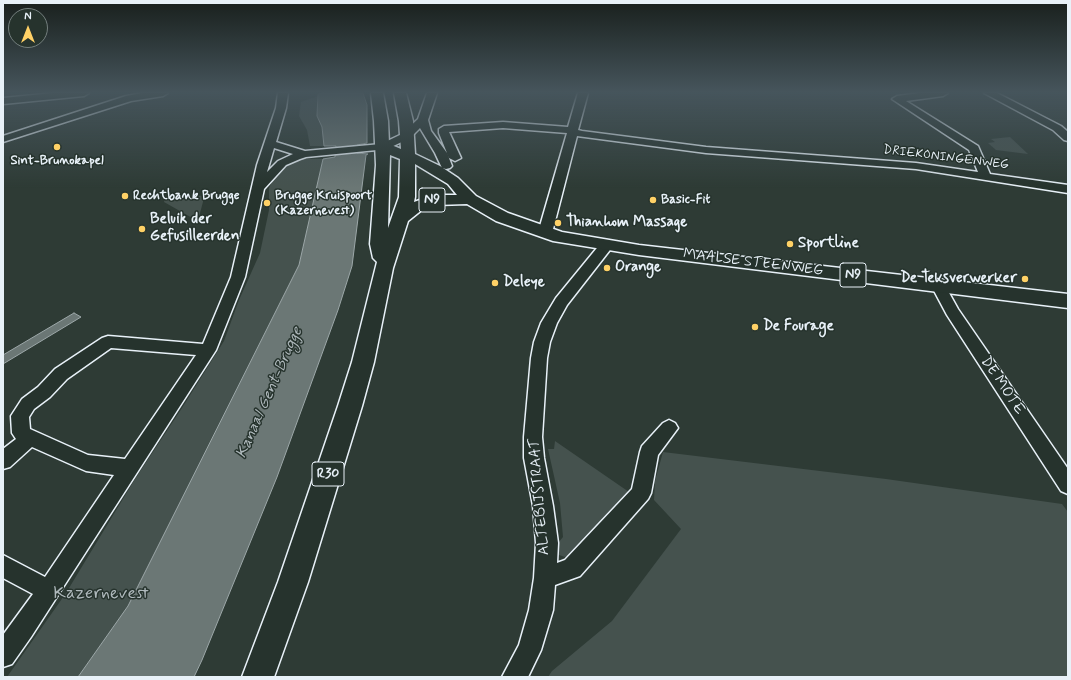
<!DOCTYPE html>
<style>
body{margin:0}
#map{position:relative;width:1071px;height:680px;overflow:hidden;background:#2e3b35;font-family:Mynerve,sans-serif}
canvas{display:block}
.frame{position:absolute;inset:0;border:4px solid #e8f1f8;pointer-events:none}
.north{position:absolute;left:8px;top:8px;width:40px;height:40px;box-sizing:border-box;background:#26332d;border:1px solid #747f7e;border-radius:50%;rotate:0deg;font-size:11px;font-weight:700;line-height:16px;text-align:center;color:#e8f1f8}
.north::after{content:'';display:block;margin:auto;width:14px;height:18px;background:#ffd166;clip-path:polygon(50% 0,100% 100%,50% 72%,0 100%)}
</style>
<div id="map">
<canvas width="1071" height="680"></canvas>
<div class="frame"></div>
<div class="north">N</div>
</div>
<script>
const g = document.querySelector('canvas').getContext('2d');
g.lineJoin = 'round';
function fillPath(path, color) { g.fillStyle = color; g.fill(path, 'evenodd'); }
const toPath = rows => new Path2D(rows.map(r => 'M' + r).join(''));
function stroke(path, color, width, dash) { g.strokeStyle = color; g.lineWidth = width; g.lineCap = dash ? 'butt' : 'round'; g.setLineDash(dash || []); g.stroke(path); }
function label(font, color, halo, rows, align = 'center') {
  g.font = font + ' Mynerve,sans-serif'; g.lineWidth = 3; g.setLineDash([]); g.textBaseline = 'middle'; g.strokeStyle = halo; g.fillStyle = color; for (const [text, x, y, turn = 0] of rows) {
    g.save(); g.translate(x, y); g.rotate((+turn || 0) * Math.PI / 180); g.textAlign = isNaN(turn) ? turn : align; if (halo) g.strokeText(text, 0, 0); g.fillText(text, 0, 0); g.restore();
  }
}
fillPath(toPath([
 [318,96,317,116,322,127,324,146,310,146,307,130,299,116,301,102],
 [1010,137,1028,154,996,150,988,143,995,142,991,139],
 [298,159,323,159,299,265,128,606,78,677,7,677,66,593,135,479,182,408,224,341,239,300,260,253,269,210,269,188,276,174,285,166],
 [194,195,203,196,204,198,199,217,196,219,194,219,164,202,165,197],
 [555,441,629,492,573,555,565,557,559,555,558,543,563,537,560,503,548,449,554,449],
 [663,452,886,479,1062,504,1068,512,1068,677,548,677,552,671,612,621,681,529,654,500,655,481]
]), '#45524e');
const water = toPath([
 [323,93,363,93,367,105,367,143,357,145,357,153,368,154,366,155,352,266,338,310,277,477,202,660,194,677,78,677,128,606,299,265,323,159,335,157,336,146,324,146,322,127,317,116,318,94,323,93],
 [74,313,81,317,3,364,3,355,74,313]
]);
fillPath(water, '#6b7775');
stroke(water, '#9da8a9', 1);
const minor = toPath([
 [53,93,89,93,84,96,3,104,3,98,53,93],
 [142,93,168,93,163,96,131,101,3,142,3,136,126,96,142,93],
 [278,93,288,93,286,108,276,142,305,151,381,144,402,134,418,119,427,93,437,93,428,120,431,131,447,153,452,166,450,168,446,169,442,168,435,153,420,128,410,138,387,149,306,157,300,159,286,165,264,189,245,277,216,350,31,637,12,664,3,667,3,635,33,594,3,578,3,555,45,577,114,475,86,471,32,447,10,467,3,469,3,449,16,439,12,433,11,416,22,399,38,387,55,369,102,338,108,336,203,344,231,277,257,165,276,108,278,93],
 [274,148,293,154,278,161,267,172,274,148],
 [111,348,196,355,125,459,88,455,30,429,29,417,34,409,50,397,67,379,111,348],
 [578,93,588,93,578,130,582,131,706,147,916,163,978,172,969,150,892,99,897,96,920,93,948,93,943,96,906,101,978,146,990,174,1068,185,1068,193,916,169,706,153,577,136,552,233,550,236,545,237,540,236,538,233,567,133,503,128,449,132,461,158,455,161,449,158,439,133,439,129,444,126,503,122,568,127,578,93],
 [984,93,997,93,1061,126,1068,132,1068,141,1064,140,1053,130,984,93],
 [606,242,611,243,613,246,567,305,557,323,550,342,547,358,542,437,544,458,553,506,558,543,557,563,565,560,632,489,640,452,642,446,663,423,669,420,675,423,678,428,658,455,651,493,648,499,580,576,555,585,553,610,541,650,528,677,502,677,519,645,529,610,534,578,536,543,533,506,524,458,524,437,531,358,534,342,541,323,556,298,601,243,606,242],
 [938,280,943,282,958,309,1068,469,1068,494,1061,491,947,315,931,285,933,282,938,280]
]);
const major = toPath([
 [371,93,383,93,388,121,389,144,401,149,399,121,394,93,406,93,413,121,415,154,440,166,458,178,476,196,508,213,562,232,639,245,1068,294,1068,308,639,255,553,241,496,221,467,204,436,205,423,209,408,221,393,268,374,362,362,406,308,582,274,677,242,677,278,582,338,406,352,362,377,262,373,258,370,244,376,165,374,121,371,93],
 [390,155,400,159,399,197,388,228,390,155],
 [415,164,448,184,457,195,434,195,414,202,415,197,415,164]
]);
stroke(minor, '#e8f1f8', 3);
stroke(major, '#e8f1f8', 3);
fillPath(minor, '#26332d');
fillPath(major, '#26332d');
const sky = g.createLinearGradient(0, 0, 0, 188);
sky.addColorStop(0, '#19201d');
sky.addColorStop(0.49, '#46555c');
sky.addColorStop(1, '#46555c00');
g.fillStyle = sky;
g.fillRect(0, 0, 1071, 188);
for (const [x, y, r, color] of [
 [57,147,4,"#ffd166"],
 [125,196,4,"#ffd166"],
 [653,200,4,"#ffd166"],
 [267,203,4,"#ffd166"],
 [558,223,4,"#ffd166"],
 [142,229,4,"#ffd166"],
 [790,244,4,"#ffd166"],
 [607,268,4,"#ffd166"],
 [1025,279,4,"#ffd166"],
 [495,283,4,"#ffd166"],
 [755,327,4,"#ffd166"]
]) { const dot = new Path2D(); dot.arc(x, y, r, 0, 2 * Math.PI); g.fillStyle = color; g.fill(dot); stroke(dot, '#26332d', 1.5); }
label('13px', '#e8f1f8', '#26332d', [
 ["DRIEKONINGENWEG",946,158,7]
]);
label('bold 13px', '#e8f1f8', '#26332d', [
 ["Sint-Brunokapel",57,161,"center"],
 ["Rechtbank Brugge",133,196],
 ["Brugge Kruispoort",275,196],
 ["(Kazernevest)",275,211],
 ["Basic-Fit",661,200]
], 'left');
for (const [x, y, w] of [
 [432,200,26],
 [853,275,26],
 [328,474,32]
]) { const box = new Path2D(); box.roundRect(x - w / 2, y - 12, w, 24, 3); g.fillStyle = '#26332d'; g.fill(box); stroke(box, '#e8f1f8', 1); }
label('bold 14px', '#e8f1f8', null, [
 ["N9",432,200],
 ["N9",853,275],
 ["R30",328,474]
]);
label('bold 15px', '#e8f1f8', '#26332d', [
 ["Beluik der",150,220],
 ["Gefusilleerden",150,237],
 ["Thianhom Massage",566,223],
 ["Sportline",798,244],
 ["Orange",615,268],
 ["De Teksverwerker",1017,279,"right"],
 ["Deleye",503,283],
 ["De Fourage",763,327]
], 'left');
label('15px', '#e8f1f8', '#26332d', [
 ["MAALSE STEENWEG",753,263,7],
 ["DE MOTE",1002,386,56],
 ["ALTEBIJSTRAAT",540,497,-95]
]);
label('italic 16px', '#b0babd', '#26332d', [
 ["Kanaal Gent-Brugge",270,393,-66]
]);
label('18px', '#afb9bc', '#26332d', [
 ["Kazernevest",101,594]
]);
</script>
